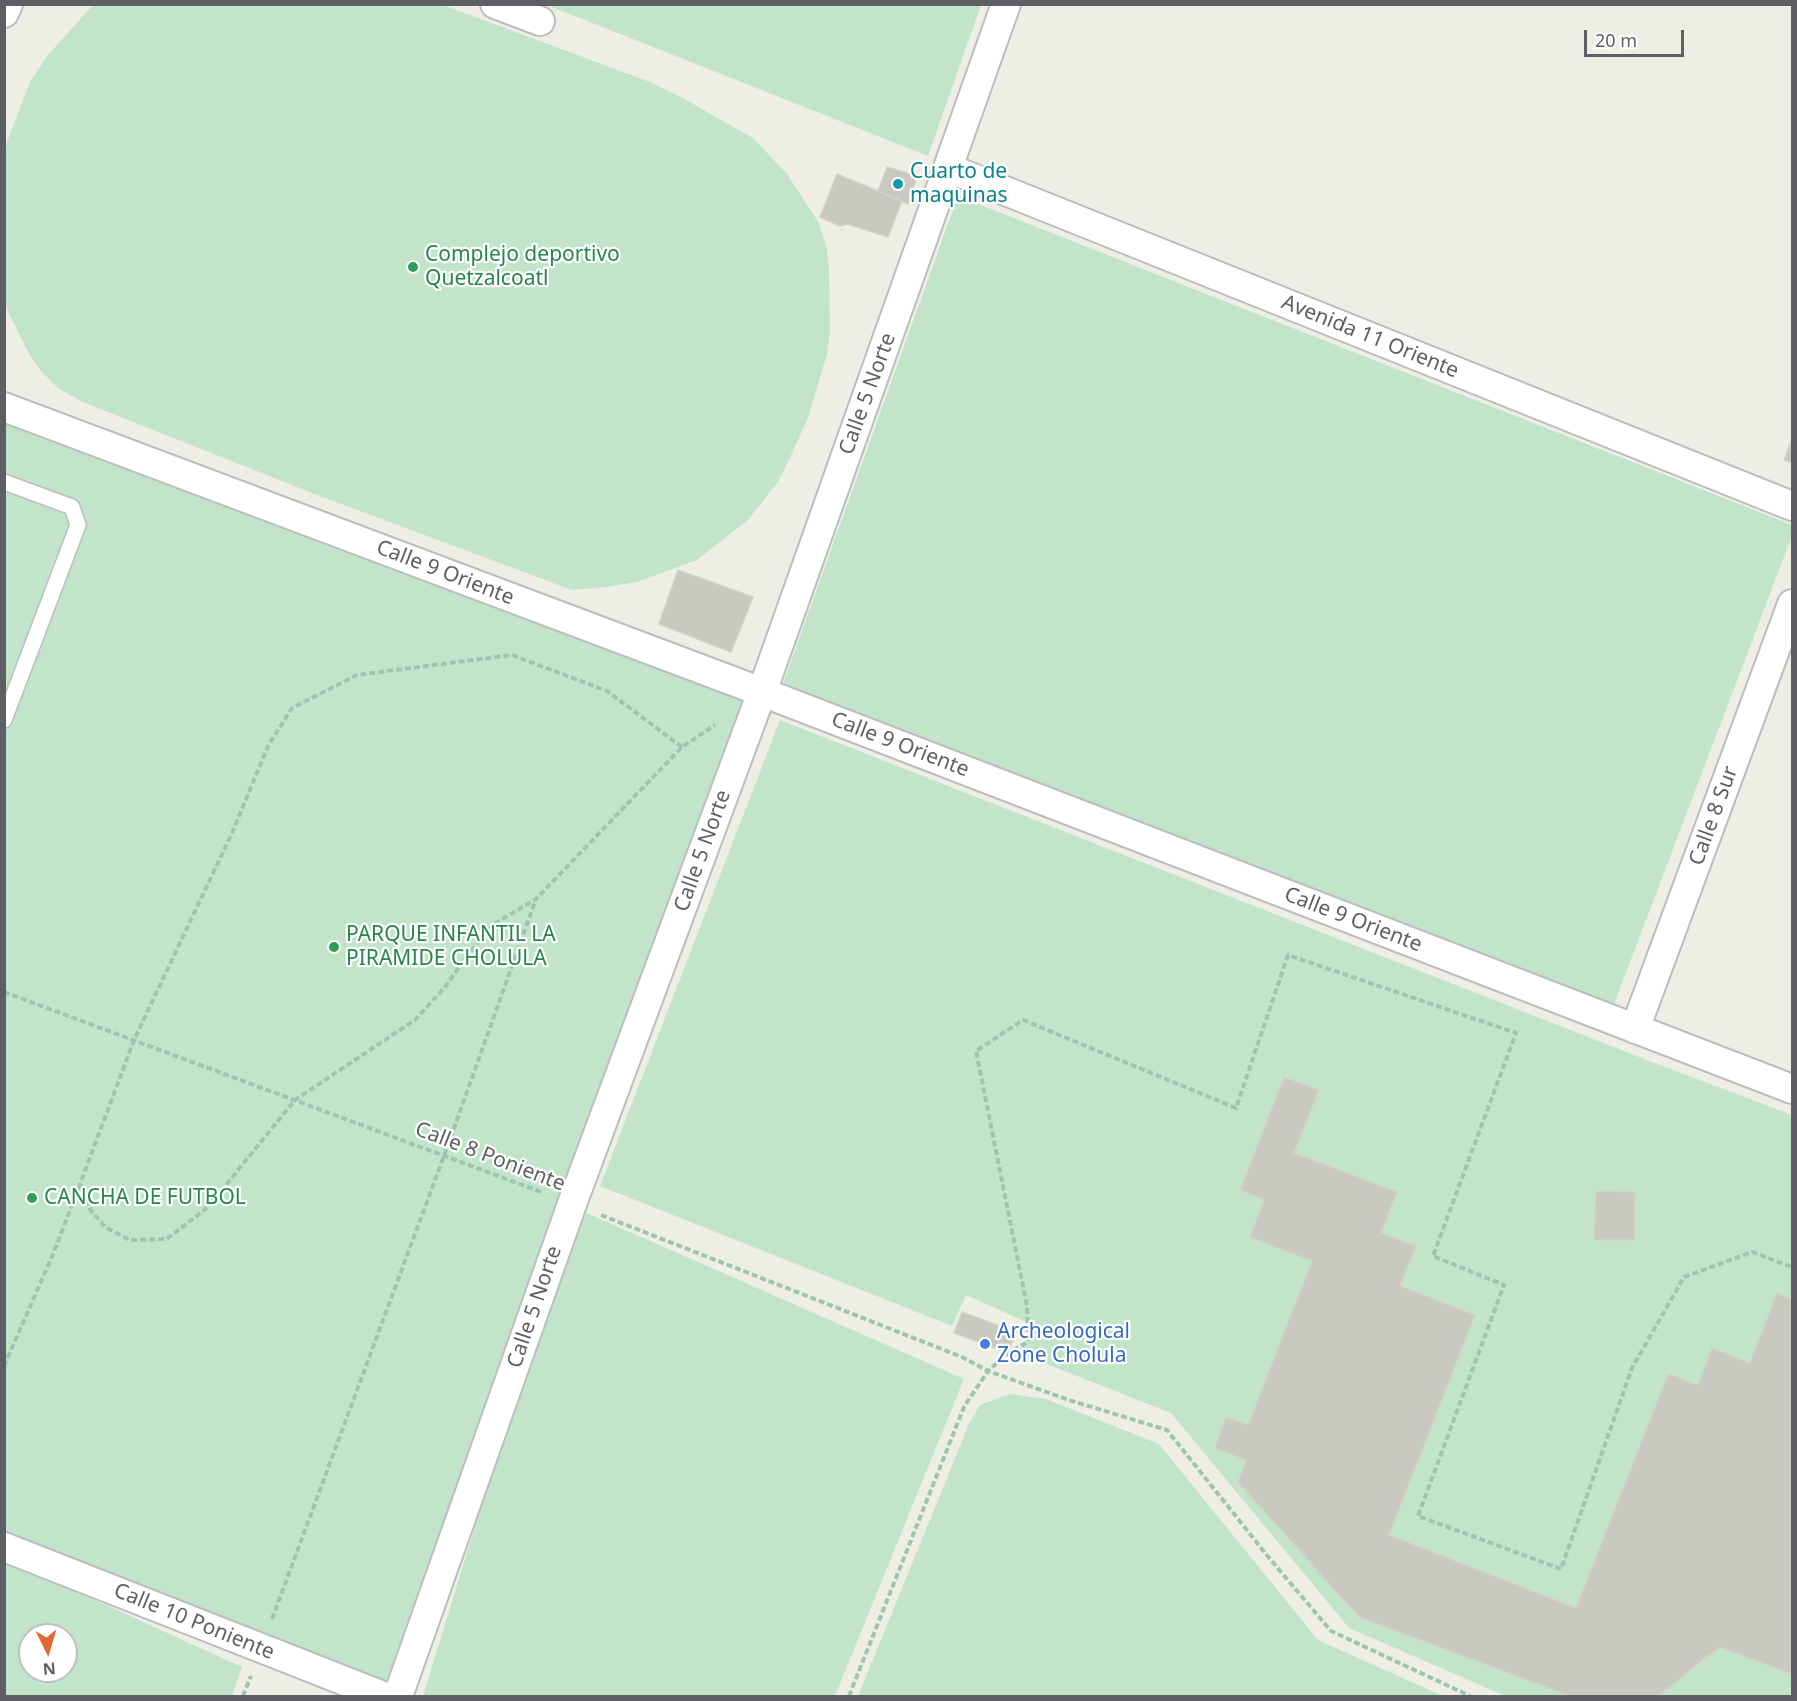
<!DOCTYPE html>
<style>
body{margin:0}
#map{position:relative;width:1797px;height:1701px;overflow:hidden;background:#efeee5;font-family:"Noto Sans",sans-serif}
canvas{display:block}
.frame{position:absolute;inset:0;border:6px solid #5d5f65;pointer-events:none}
.north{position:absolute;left:18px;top:1623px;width:60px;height:60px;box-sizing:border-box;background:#fff;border:2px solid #bebfc1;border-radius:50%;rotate:175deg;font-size:16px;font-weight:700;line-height:24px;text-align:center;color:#5d5f65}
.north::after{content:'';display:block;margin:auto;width:21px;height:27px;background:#e46735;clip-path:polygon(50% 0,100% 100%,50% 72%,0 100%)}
.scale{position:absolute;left:1584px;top:30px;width:100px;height:27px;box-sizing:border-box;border:3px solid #5d5f65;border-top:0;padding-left:8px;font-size:18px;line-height:21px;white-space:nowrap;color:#5d5f65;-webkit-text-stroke:4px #fff;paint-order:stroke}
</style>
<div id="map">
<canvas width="1797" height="1701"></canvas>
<div class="frame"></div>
<div class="north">N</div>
<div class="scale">20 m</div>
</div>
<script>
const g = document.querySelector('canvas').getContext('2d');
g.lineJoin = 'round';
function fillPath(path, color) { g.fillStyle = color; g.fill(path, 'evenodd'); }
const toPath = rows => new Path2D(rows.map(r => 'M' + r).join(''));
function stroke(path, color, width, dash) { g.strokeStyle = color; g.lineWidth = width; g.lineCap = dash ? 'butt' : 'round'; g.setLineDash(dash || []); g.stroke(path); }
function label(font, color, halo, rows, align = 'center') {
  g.font = font + ' "Noto Sans",sans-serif'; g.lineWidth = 4.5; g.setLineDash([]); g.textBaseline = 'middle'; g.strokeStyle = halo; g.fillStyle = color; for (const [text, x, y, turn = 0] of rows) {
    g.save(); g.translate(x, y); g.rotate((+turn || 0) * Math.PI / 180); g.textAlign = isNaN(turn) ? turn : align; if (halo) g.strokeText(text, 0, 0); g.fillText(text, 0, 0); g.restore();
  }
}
fillPath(toPath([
 [93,5,443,5,650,82,679,96,753,138,787,174,819,223,827,249,829,270,830,331,827,354,808,418,788,462,777,483,748,520,697,560,637,582,606,587,572,590,317,495,83,402,59,389,40,370,28,352,5,305,5,147,30,82,48,55],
 [547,5,981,5,928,156],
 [958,196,1792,525,1792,536,1613,1007,781,689],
 [4,411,757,695,388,1692,5,1535],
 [780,720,1652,1062,1792,1115,1792,1299,1777,1293,1750,1363,1712,1349,1698,1385,1668,1374,1576,1608,1389,1535,1400,1286,1416,1247,1381,1233,1397,1192,1294,1153,1319,1091,1284,1078,1240,1190,1264,1200,1312,1261,1248,1425,1226,1417,1215,1448,1246,1460,1238,1482,1359,1617,1570,1696,1505,1696,1349,1628,1171,1413,1021,1354,1033,1325,966,1295,952,1326,600,1186],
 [573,1207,964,1379,835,1696,423,1696],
 [1010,1394,1046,1399,1159,1444,1318,1640,1443,1696,858,1696,969,1424,980,1405],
 [5,1559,242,1667,232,1696,5,1696],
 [30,1635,66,1635,66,1671,30,1671],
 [1719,1647,1792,1674,1792,1696,1658,1696]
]), '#c2e5c9');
const building = toPath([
 [887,167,917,176,908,204,878,191,887,167],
 [837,174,902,201,888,237,847,224,840,226,820,217,837,174],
 [1792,439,1792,463,1784,460,1792,439],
 [678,570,753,597,731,652,659,624,678,570],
 [1284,1077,1319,1090,1294,1153,1397,1192,1381,1233,1416,1246,1400,1286,1475,1315,1389,1535,1576,1608,1668,1374,1698,1385,1712,1348,1750,1363,1777,1293,1792,1299,1792,1674,1719,1647,1658,1696,1570,1696,1359,1617,1238,1482,1246,1460,1215,1448,1226,1417,1248,1425,1312,1261,1250,1237,1264,1200,1240,1190,1284,1077],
 [1596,1191,1635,1192,1634,1240,1594,1240,1596,1191],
 [962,1312,1016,1332,1008,1353,954,1333,962,1312]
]);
fillPath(building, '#cac9c1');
stroke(building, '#d3d2c3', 1.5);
const lane = toPath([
 [4,482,72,507,78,525,4,720]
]);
const street = toPath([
 [495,4,540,21],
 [4,13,8,4],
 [948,168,1792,506],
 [4,407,762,692,1792,1089],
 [1635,1029,1792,604],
 [4,1547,383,1696],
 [398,1696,572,1204,762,692,1006,4]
]);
stroke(lane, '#bcbdc3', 18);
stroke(street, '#bcbdc3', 32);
stroke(toPath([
 [682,747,607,691,512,655,357,675,292,708,268,746,232,833,134,1040,80,1184,90,1209,105,1227,130,1240,167,1239,208,1207,295,1100,415,1020,445,987,467,956,494,924,536,899,682,747,715,725],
 [4,992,544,1193],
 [601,1215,962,1357,988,1371,1069,1400,1167,1430,1270,1559,1331,1631,1470,1696],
 [4,1366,54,1252,80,1184],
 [272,1619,444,1156,536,899],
 [243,1696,251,1676],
 [849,1696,964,1407,988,1371,1008,1353,1028,1342,1027,1306,976,1051,1023,1020,1236,1108,1288,955,1516,1033,1433,1256,1504,1285,1418,1516,1561,1569,1632,1368,1684,1277,1752,1252,1792,1267]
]), '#9cc6b1', 4, [6, 3]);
stroke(lane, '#fff', 15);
stroke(street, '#fff', 28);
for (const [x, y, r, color] of [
 [898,184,6,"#0f9aa8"],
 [413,267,6,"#2e9e5b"],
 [334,947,6,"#2e9e5b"],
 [32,1198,6,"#2e9e5b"],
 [985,1344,6,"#3f7fe0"]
]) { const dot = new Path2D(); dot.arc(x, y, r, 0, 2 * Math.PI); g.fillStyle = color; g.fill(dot); stroke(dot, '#fff', 2); }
label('21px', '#0d838f', '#fff', [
 ["Cuarto de",910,172],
 ["maquinas",910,196]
], 'left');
label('21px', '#27864d', '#fff', [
 ["Complejo deportivo",425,255],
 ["Quetzalcoatl",425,279],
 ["PARQUE INFANTIL LA",346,935],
 ["PIRAMIDE CHOLULA",346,959],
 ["CANCHA DE FUTBOL",44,1198]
], 'left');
label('21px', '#5d5f65', '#fff', [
 ["Avenida 11 Oriente",1370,337,22],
 ["Calle 5 Norte",868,394,-70],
 ["Calle 9 Oriente",445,573,21],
 ["Calle 9 Oriente",900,745,21],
 ["Calle 8 Sur",1714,816,-70],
 ["Calle 5 Norte",703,851,-70],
 ["Calle 9 Oriente",1353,920,21],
 ["Calle 8 Poniente",490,1157,21],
 ["Calle 5 Norte",535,1307,-71],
 ["Calle 10 Poniente",194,1622,22]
]);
label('21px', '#366cbe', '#fff', [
 ["Archeological",997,1332],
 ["Zone Cholula",997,1356]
], 'left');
</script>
